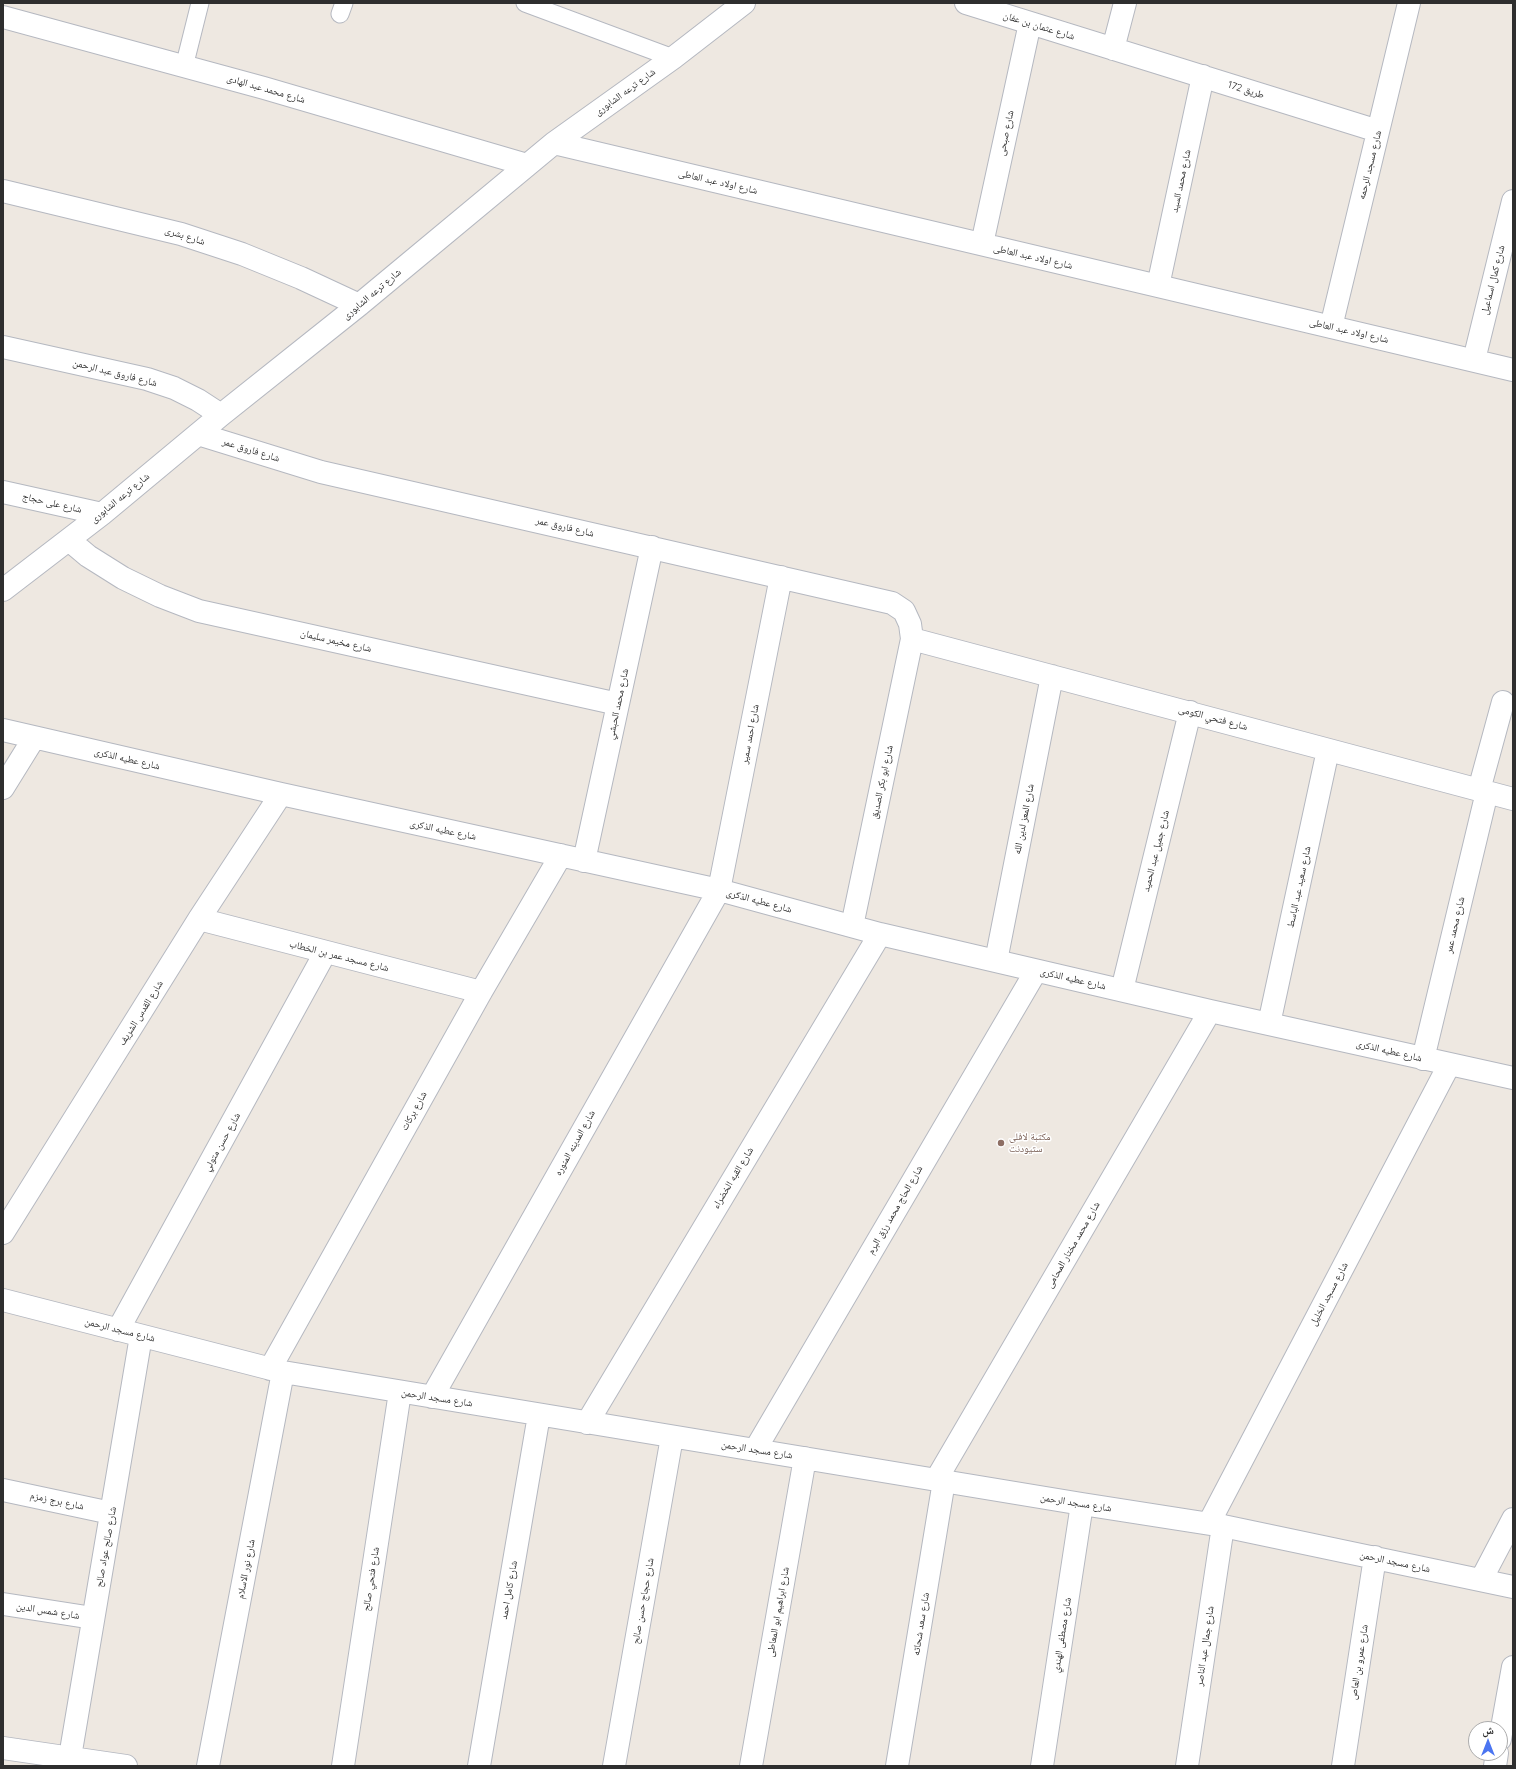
<!DOCTYPE html>
<meta charset="utf-8">
<style>
body{margin:0}
#map{position:relative;width:1516px;height:1769px;overflow:hidden;background:#eee8e1;font-family:Quicksand,"Noto Naskh Arabic",sans-serif}
canvas{display:block}
.frame{position:absolute;inset:0;border:4px solid #2e2e2e;pointer-events:none}
.north{position:absolute;left:1468px;top:1721px;width:40px;height:40px;box-sizing:border-box;background:#fff;border:1px solid #ababab;border-radius:50%;rotate:0deg;font-size:11px;font-weight:700;line-height:16px;text-align:center;color:#2e2e2e}
.north::after{content:'';display:block;margin:auto;width:14px;height:18px;background:#4b75f1;clip-path:polygon(50% 0,100% 100%,50% 72%,0 100%)}
</style>
<div id="map">
<canvas width="1516" height="1769"></canvas>
<div class="frame"></div>
<div class="north">ش</div>
</div>
<script>
const g = document.querySelector('canvas').getContext('2d');
g.lineJoin = 'round';
const toPath = rows => new Path2D(rows.map(r => 'M' + r).join(''));
function stroke(path, color, width, dash) { g.strokeStyle = color; g.lineWidth = width; g.lineCap = dash ? 'butt' : 'round'; g.setLineDash(dash || []); g.stroke(path); }
function label(font, color, halo, rows, align = 'center') {
  g.font = font + ' Quicksand,"Noto Naskh Arabic",sans-serif'; g.lineWidth = 3; g.setLineDash([]); g.textBaseline = 'middle'; g.strokeStyle = halo; g.fillStyle = color; for (const [text, x, y, turn = 0] of rows) {
    g.save(); g.translate(x, y); g.rotate((+turn || 0) * Math.PI / 180); g.textAlign = isNaN(turn) ? turn : align; if (halo) g.strokeText(text, 0, 0); g.fillText(text, 0, 0); g.restore();
  }
}
const lane = toPath([
 [525,3,673,58],
 [340,14,344,3],
 [184,67,200,3]
]);
const street = toPath([
 [966,3,1378,131],
 [3,17,264,88,527,165],
 [1113,49,1125,3],
 [554,143,1513,370],
 [3,191,181,234,242,254,301,278,359,305],
 [982,244,1030,23],
 [1158,286,1203,76],
 [1331,327,1409,3],
 [3,347,147,379,174,388,198,400,221,415],
 [1474,360,1513,201],
 [198,434,321,472,892,603,904,611,910,624,912,639,852,926],
 [3,492,102,514],
 [69,540,88,556,123,578,160,596,199,611,618,704],
 [3,590,102,514,221,415,359,305,554,143,673,58,744,3],
 [912,639,1513,799],
 [3,730,281,794,719,890,880,934,1210,1011,1513,1078],
 [3,788,34,738],
 [1479,790,1503,702],
 [584,861,652,547],
 [199,919,481,992],
 [996,961,1052,676],
 [1122,990,1190,712],
 [1269,1024,1328,750],
 [1423,1059,1487,792],
 [3,1233,199,919,281,794],
 [3,1300,283,1372,1082,1504,1223,1526,1513,1587],
 [118,1330,325,953],
 [270,1369,481,992,561,855],
 [432,1397,719,890,781,577],
 [587,1423,880,934],
 [755,1450,1036,971],
 [936,1480,1210,1011],
 [3,1490,111,1513],
 [1209,1523,1449,1065],
 [1481,1580,1513,1519],
 [3,1604,93,1618],
 [1500,1739,1513,1667],
 [3,1748,126,1766],
 [70,1757,141,1336],
 [208,1766,283,1372],
 [343,1766,400,1392],
 [479,1766,539,1415],
 [614,1766,672,1437],
 [751,1766,805,1458],
 [897,1766,944,1481],
 [1042,1766,1082,1504],
 [1187,1766,1223,1526],
 [1343,1766,1375,1557],
 [1495,1766,1497,1753]
]);
stroke(lane, '#b5b8c0', 19);
stroke(street, '#b5b8c0', 24);
stroke(lane, '#fff', 17);
stroke(street, '#fff', 22);
for (const [x, y, r, color] of [
 [1001,1143,4,"#8d6e63"]
]) { const dot = new Path2D(); dot.arc(x, y, r, 0, 2 * Math.PI); g.fillStyle = color; g.fill(dot); stroke(dot, '#fff', 1.5); }
label('10px', '#2e2e2e', '#fff', [
 ["شارع عثمان بن عفان",1039,26,17],
 ["شارع محمد عبد الهادى",266,89,16],
 ["طريق 172",1246,90,17],
 ["شارع ترعه الشابورى",625,92,-36],
 ["شارع صبحى",1006,133,-78],
 ["شارع مسجد الرحمه",1370,165,-76],
 ["شارع محمد السيد",1181,181,-78],
 ["شارع اولاد عبد العاطى",718,182,13],
 ["شارع بشرى",185,236,17],
 ["شارع اولاد عبد العاطى",1033,257,13],
 ["شارع كمال اسماعيل",1493,280,-76],
 ["شارع ترعه الشابورى",372,294,-40],
 ["شارع اولاد عبد العاطى",1349,331,13],
 ["شارع فاروق عبد الرحمن",115,373,14],
 ["شارع فاروق عمر",251,450,17],
 ["شارع ترعه الشابورى",120,498,-39],
 ["شارع على حجاج",52,503,13],
 ["شارع فاروق عمر",565,527,13],
 ["شارع مخيمر سليمان",336,641,13],
 ["شارع محمد الحبشي",618,704,-78],
 ["شارع فتحي الكومى",1213,718,15],
 ["شارع احمد سمير",750,734,-79],
 ["شارع عطيه الذكرى",127,759,13],
 ["شارع ابو بكر الصديق",882,782,-78],
 ["شارع المعز لدين الله",1024,819,-79],
 ["شارع عطيه الذكرى",443,830,12],
 ["شارع جميل عبد الحميد",1156,851,-76],
 ["شارع سعيد عبد الباسط",1299,887,-78],
 ["شارع عطيه الذكرى",759,901,15],
 ["شارع محمد عمر",1455,925,-77],
 ["شارع مسجد عمر بن الخطاب",339,956,14],
 ["شارع عطيه الذكرى",1073,979,13],
 ["شارع القدس الشريف",141,1013,-58],
 ["شارع عطيه الذكرى",1389,1051,13],
 ["شارع بركات",414,1111,-61],
 ["شارع حسن متولي",222,1142,-61],
 ["شارع المدينه المنوره",575,1143,-61],
 ["شارع القبه الخضراء",733,1178,-59],
 ["شارع الحاج محمد رزق البرم",895,1210,-60],
 ["شارع محمد مختار المحامى",1073,1245,-60],
 ["شارع مسجد الخليل",1329,1294,-62],
 ["شارع مسجد الرحمن",120,1330,14],
 ["شارع مسجد الرحمن",437,1398,9],
 ["شارع مسجد الرحمن",757,1450,9],
 ["شارع برج زمزم",57,1501,12],
 ["شارع مسجد الرحمن",1076,1503,9],
 ["شارع صالح عواد صالح",106,1547,-80],
 ["شارع مسجد الرحمن",1395,1562,12],
 ["شارع نور الاسلام",246,1569,-79],
 ["شارع فتحي صالح",371,1579,-81],
 ["شارع كامل احمد",509,1590,-80],
 ["شارع حجاج حسن صالح",643,1601,-80],
 ["شارع شمس الدين",48,1611,9],
 ["شارع ابراهيم ابو المعاطى",778,1612,-80],
 ["شارع سعد شحاته",921,1624,-81],
 ["شارع مصطفى الهندي",1062,1635,-81],
 ["شارع جمال عبد الناصر",1205,1646,-82],
 ["شارع عمرو بن العاص",1359,1662,-81]
]);
label('10px', '#785e54', '#fff', [
 ["مكتبة لافلى",1009,1137],
 ["ستيودنت",1009,1149]
], 'left');
</script>
